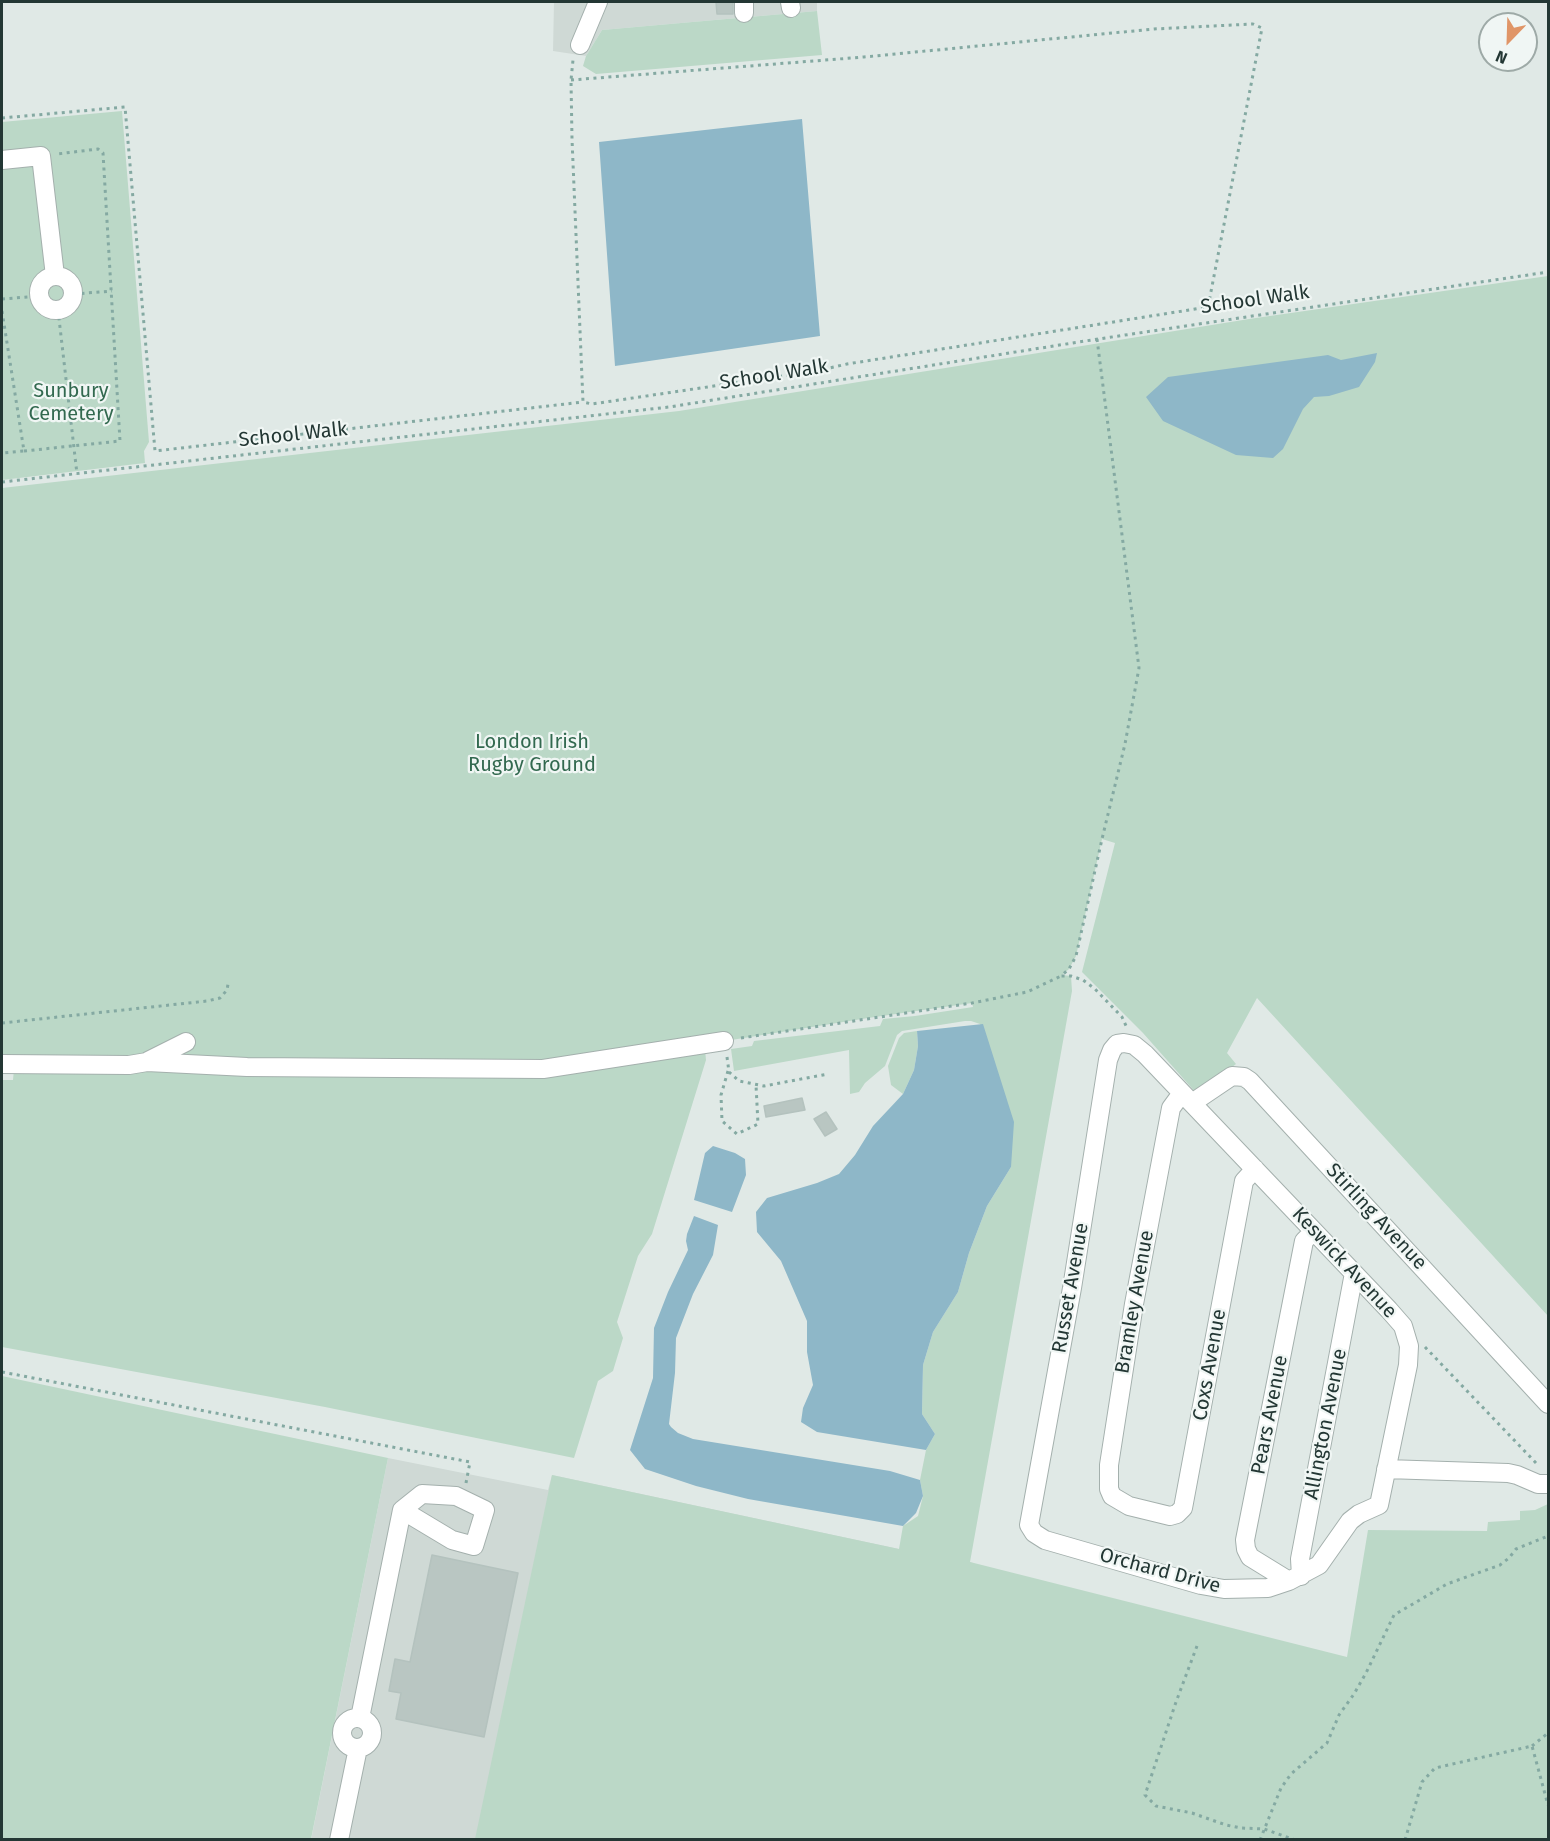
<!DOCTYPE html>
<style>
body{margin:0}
#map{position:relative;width:1550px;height:1841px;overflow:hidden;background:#e0e9e6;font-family:"Fira Sans",sans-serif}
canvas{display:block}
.frame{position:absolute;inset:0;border:3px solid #233734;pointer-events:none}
.north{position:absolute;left:1478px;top:12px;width:60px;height:60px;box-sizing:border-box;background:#f0f6f4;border:2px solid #9eaaa7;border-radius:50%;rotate:203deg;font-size:16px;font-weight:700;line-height:24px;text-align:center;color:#233734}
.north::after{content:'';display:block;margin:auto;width:21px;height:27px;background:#e09567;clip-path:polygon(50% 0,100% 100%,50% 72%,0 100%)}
</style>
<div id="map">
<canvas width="1550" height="1841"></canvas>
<div class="frame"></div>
<div class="north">N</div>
</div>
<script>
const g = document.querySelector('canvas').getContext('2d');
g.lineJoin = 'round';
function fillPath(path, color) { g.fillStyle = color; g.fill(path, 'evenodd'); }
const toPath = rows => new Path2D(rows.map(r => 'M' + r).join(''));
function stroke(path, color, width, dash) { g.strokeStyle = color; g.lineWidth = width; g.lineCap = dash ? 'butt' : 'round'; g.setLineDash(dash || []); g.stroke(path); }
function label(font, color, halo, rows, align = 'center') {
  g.font = font + ' "Fira Sans",sans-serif'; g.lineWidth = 4.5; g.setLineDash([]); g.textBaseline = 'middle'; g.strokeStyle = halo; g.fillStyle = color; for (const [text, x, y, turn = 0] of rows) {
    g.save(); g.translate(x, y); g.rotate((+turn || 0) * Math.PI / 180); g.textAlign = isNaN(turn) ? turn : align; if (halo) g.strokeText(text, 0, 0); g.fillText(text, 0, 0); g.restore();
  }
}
fillPath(toPath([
 [554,2,817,2,817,11,602,30,586,56,553,51],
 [388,1458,548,1490,552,1475,899,1549,970,1562,984,1567,935,1839,311,1840]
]), '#cfd9d5');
fillPath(toPath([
 [817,11,822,55,596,74,583,66,586,56,602,30],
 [122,111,149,442,144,451,145,463,2,480,2,122],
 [1548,276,1548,1316,1257,998,1227,1053,1236,1064,1197,1094,1143,1033,1082,972,1115,843,1102,839,1076,956,1069,969,1062,975,1071,976,1072,991,970,1562,1347,1657,1368,1530,1487,1531,1488,1522,1520,1520,1520,1511,1535,1510,1548,1504,1548,1839,475,1839,552,1475,899,1549,903,1526,918,1516,923,1496,920,1480,926,1450,935,1434,922,1414,923,1365,933,1332,958,1292,969,1253,987,1206,1011,1167,980,1024,971,1021,965,1021,902,1031,897,1035,885,1066,865,1083,859,1092,850,1094,849,1050,734,1071,731,1049,752,1046,754,1041,880,1026,883,1019,915,1016,973,1007,972,1003,868,1018,607,1060,2,1064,2,488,679,411,1249,319],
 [917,1031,918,1046,914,1070,903,1094,891,1085,888,1066,899,1038,904,1033],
 [705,1050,706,1060,652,1234,638,1256,617,1322,623,1338,613,1371,598,1381,574,1458,325,1407,2,1347,2,1080,13,1080,14,1069,483,1072],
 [2,1376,388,1458,311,1839,2,1839]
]), '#bbd8c7');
fillPath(toPath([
 [802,119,820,336,615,366,599,142],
 [1377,353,1375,362,1359,387,1329,396,1314,397,1303,409,1283,449,1273,458,1236,455,1163,421,1146,397,1168,377,1328,355,1341,360],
 [983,1024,1014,1122,1011,1167,987,1206,969,1253,958,1292,933,1332,923,1365,922,1414,935,1434,926,1450,817,1432,801,1422,803,1408,813,1385,807,1352,807,1321,781,1261,757,1232,756,1212,767,1198,817,1183,839,1174,855,1155,873,1126,903,1094,914,1070,918,1046,917,1031],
 [713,1146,735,1153,745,1159,746,1175,732,1212,694,1200,705,1153],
 [694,1216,718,1225,713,1255,693,1294,676,1338,675,1373,669,1424,671,1427,678,1433,693,1439,890,1471,920,1480,923,1496,916,1513,903,1526,748,1499,696,1486,645,1469,630,1450,653,1378,654,1328,668,1292,688,1250,686,1241,687,1234]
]), '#8eb7c8');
const building = toPath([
 [716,2,733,2,733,14,717,14,716,2],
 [802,1098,805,1110,766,1117,764,1106,802,1098],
 [826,1112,837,1129,825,1136,814,1119,826,1112],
 [432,1555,518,1573,484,1737,396,1719,401,1693,389,1691,395,1659,410,1662,432,1555]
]);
fillPath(building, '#b9c6c2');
stroke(building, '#b4c2be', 1.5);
const minor = toPath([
 [744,2,744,13],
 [790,2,791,8],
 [580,45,598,2],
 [2,160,41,156,55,276],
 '39 293a17 17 0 1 1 34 0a17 17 0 1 1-34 0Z',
 [1124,1043,1134,1045,1145,1054,1389,1310,1403,1326,1409,1346,1408,1365,1379,1505,1359,1514,1350,1521,1319,1565,1289,1581,1268,1588,1224,1589,1201,1585,1045,1540,1034,1533,1029,1525,1072,1288,1108,1060,1112,1050,1117,1044,1124,1043],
 [148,1061,186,1042],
 [2,1064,129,1065,147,1062,247,1067,543,1069,724,1041],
 [1182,1093,1171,1108,1134,1304,1109,1465,1109,1489,1112,1496,1129,1506,1170,1516,1177,1514,1183,1508,1244,1181,1255,1169],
 [1192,1103,1232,1076,1244,1077,1250,1081,1548,1404],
 [1386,1469,1508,1473,1517,1475,1538,1484,1548,1484],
 [1301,1576,1300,1559,1354,1273],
 [1289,1581,1250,1557,1246,1549,1245,1540,1304,1241,1314,1231],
 [360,1718,402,1510,422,1494,456,1496,485,1510,474,1546,452,1540,402,1510],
 '342 1733a15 15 0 1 1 30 0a15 15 0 1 1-30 0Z',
 [339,1840,358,1748]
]);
stroke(minor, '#a4b0ad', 20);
stroke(toPath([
 [571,80,864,57,1154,29,1253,24,1262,28,1208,307,847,364,816,371,592,404,583,402,572,139,571,80,573,60],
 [2,118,125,107,155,451,583,402],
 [74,294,112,291],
 [2,299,39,296],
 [58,310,77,474],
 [2,311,24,451,2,453],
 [1097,339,1139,668,1125,744,1102,839,1076,956,1069,969,1061,976,1071,976,1083,980,1095,989,1122,1017,1127,1028],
 [24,451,120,441,103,153,98,149,57,154],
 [2,482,669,407,1085,341,1548,272],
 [2,1023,207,1001,220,998,227,990,228,984],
 [741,1038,972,1003,1027,992,1061,976],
 [727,1057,729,1072,739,1081,764,1086,828,1074],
 [728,1071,721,1095,722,1121,737,1134,758,1124,756,1085],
 [1425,1347,1537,1464],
 [2,1372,470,1462,466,1483],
 [1197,1646,1176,1702,1145,1795,1156,1806,1192,1813,1226,1825,1241,1828,1264,1829,1295,1840],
 [1532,1746,1548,1733],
 [1260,1840,1281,1788,1291,1774,1327,1743,1339,1715,1354,1694,1366,1673,1394,1615,1447,1584,1500,1565,1509,1558,1516,1549,1548,1536],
 [1405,1840,1422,1782,1435,1768,1532,1746,1548,1805]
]), '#84a9a2', 3, [3, 4.5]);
stroke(minor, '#fff', 18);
label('20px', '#233734', '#f0f6f4', [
 ["School Walk",1255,300,-8],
 ["School Walk",774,375,-9],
 ["School Walk",293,435,-6],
 ["Stirling Avenue",1376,1217,47],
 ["Keswick Avenue",1344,1263,47],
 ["Russet Avenue",1071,1288,-80],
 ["Bramley Avenue",1135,1302,-80],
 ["Coxs Avenue",1210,1365,-80],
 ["Pears Avenue",1270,1415,-79],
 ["Allington Avenue",1326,1424,-79],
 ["Orchard Drive",1160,1571,15]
]);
label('20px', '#32694f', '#f0f6f4', [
 ["Sunbury",71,391],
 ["Cemetery",71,414],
 ["London Irish",532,742],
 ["Rugby Ground",532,765]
]);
</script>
